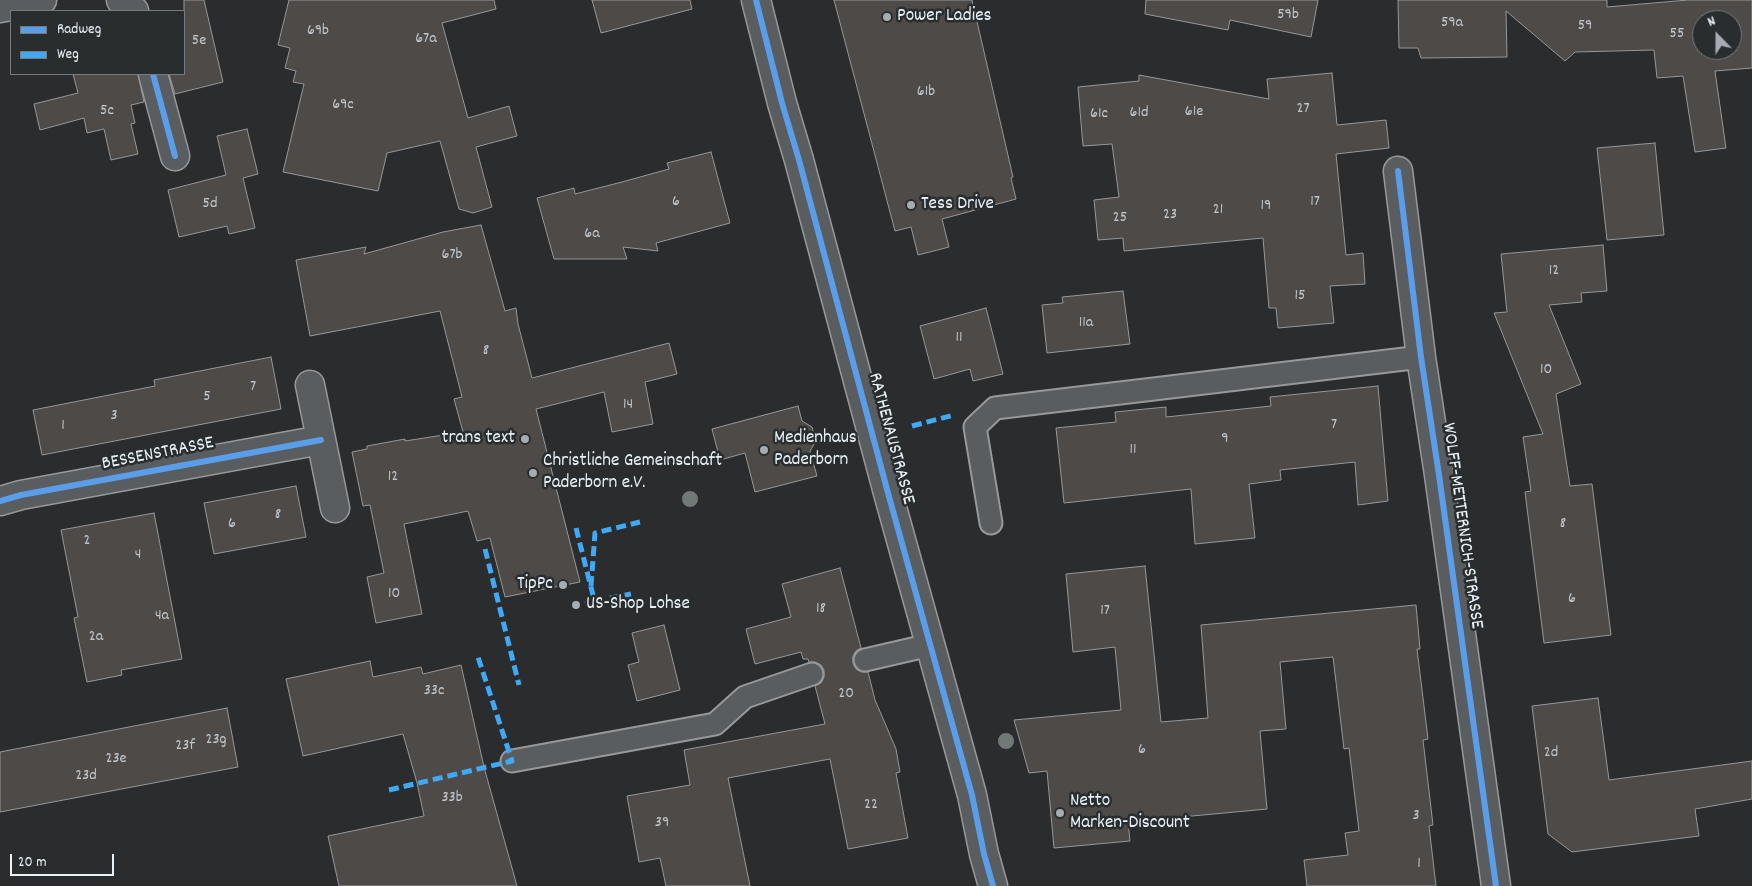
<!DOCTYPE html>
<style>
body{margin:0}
#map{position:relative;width:1752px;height:886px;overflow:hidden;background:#2b2c2d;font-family:Dekko,sans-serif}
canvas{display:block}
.legend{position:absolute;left:10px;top:10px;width:175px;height:65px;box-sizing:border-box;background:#2a2d2e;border:1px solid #767b7f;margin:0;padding:6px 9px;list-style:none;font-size:15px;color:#e8f1f8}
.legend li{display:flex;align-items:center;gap:10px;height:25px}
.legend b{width:25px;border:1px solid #767b7f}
.north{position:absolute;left:1692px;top:10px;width:50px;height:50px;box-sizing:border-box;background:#2a2d2e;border:1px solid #767b7f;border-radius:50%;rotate:338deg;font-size:14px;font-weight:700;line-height:20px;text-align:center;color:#e8f1f8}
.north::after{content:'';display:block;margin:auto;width:18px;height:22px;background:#a6acb1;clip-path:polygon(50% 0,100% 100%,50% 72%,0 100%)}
.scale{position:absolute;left:10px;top:854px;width:104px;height:22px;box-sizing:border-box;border:2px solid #e8f1f8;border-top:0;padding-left:6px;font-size:15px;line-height:18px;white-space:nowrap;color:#e8f1f8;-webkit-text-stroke:4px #2a2d2e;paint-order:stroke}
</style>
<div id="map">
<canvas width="1752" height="886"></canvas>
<ul class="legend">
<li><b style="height:6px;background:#5a9eea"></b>Radweg</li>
<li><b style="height:6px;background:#3fa9f5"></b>Weg</li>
</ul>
<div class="north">N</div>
<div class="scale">20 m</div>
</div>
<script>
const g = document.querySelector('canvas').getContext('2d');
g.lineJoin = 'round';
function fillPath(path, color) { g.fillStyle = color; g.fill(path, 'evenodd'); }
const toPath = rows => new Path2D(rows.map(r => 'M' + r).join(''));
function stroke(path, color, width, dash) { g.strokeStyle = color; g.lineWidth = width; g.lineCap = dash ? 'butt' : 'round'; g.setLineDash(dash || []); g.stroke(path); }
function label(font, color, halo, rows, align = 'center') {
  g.font = font + ' Dekko,sans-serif'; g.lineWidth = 5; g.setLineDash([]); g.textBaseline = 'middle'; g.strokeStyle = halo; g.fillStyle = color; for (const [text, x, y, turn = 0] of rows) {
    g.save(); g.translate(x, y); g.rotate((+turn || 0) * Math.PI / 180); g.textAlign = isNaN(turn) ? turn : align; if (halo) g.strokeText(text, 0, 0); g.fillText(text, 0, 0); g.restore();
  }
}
const building = toPath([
 [184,0,204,0,223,82,175,94,169,74,184,74,184,0],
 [289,0,494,0,496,9,442,23,468,118,509,106,517,136,476,147,492,207,473,213,459,209,440,141,387,153,378,191,283,172,304,84,293,82,296,71,285,68,290,48,278,45,289,0],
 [592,0,690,0,692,9,601,33,592,0],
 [834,0,972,0,1013,177,1011,178,1016,199,942,219,949,247,918,255,911,227,895,231,834,0],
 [1146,0,1318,0,1311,37,1230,20,1228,30,1145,14,1146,0],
 [1398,0,1607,0,1607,7,1688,0,1752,0,1752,68,1715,71,1726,148,1695,152,1683,76,1657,78,1654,50,1575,52,1565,61,1506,11,1507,57,1421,58,1418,48,1399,48,1398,0],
 [1702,20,1732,20,1732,50,1702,50,1702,20],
 [1332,73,1337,125,1386,120,1389,148,1336,154,1346,255,1363,253,1365,284,1330,286,1334,323,1278,328,1276,308,1269,308,1263,238,1124,251,1123,238,1098,240,1094,200,1119,197,1112,144,1083,146,1078,87,1139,81,1139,75,1269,99,1267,79,1332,73],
 [73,74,138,74,144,102,131,105,135,123,131,124,138,154,111,160,104,129,87,133,84,118,40,130,34,104,78,93,73,74],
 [247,129,258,174,243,178,255,228,229,234,227,226,179,237,168,190,226,175,217,136,247,129],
 [1655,143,1664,235,1607,240,1597,148,1655,143],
 [711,152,730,223,656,243,658,251,623,247,627,259,554,259,537,198,574,188,575,194,622,182,669,169,667,163,711,152],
 [481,225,505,311,516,308,518,324,532,378,669,343,677,374,645,382,653,424,612,432,604,392,536,409,580,582,505,597,490,538,477,541,468,511,404,524,422,614,376,623,367,577,384,573,370,505,363,506,352,452,367,449,367,446,405,439,405,441,463,432,454,399,462,397,440,311,310,336,296,260,366,247,364,254,443,232,481,225],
 [1603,245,1607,291,1581,293,1582,302,1549,305,1581,384,1556,394,1570,486,1592,484,1611,635,1544,643,1525,492,1531,491,1523,437,1543,434,1494,313,1507,312,1501,254,1603,245],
 [1123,291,1130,344,1047,353,1042,305,1063,303,1062,297,1123,291],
 [986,308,1003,374,973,381,970,369,934,379,920,326,986,308],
 [271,357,281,409,42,455,33,410,155,386,154,380,271,357],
 [1378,386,1388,501,1358,505,1355,462,1280,470,1281,480,1249,484,1255,538,1195,544,1191,489,1064,503,1056,428,1116,422,1115,412,1166,407,1166,417,1271,406,1270,397,1378,386],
 [798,406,802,421,812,427,816,441,810,451,817,476,755,492,745,453,720,460,712,429,798,406],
 [296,486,306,537,214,554,204,503,296,486],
 [154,513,182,659,121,670,122,675,87,682,74,618,78,617,61,530,154,513],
 [1145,566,1161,722,1208,718,1201,625,1416,605,1420,649,1417,649,1428,739,1423,740,1433,825,1429,826,1436,886,1307,886,1304,860,1348,855,1345,833,1359,831,1349,748,1344,749,1333,657,1280,662,1286,729,1260,731,1267,809,1128,822,1130,841,1054,848,1047,771,1029,773,1014,720,1121,710,1115,647,1073,652,1066,574,1145,566],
 [840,568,861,648,856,651,853,656,853,663,856,669,861,672,868,672,875,700,896,749,900,772,896,773,908,838,848,849,830,759,728,778,750,886,666,886,660,858,639,862,627,796,690,785,684,750,825,724,815,686,821,683,824,677,824,670,821,665,815,662,809,662,808,659,803,659,801,652,755,664,746,629,791,617,782,584,840,568],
 [664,625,680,690,637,701,628,665,639,662,632,633,664,625],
 [370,661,373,677,421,667,423,674,461,665,484,767,517,886,339,886,328,836,424,816,417,783,403,734,303,756,286,679,370,661],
 [1598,698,1609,780,1752,761,1752,799,1695,809,1699,836,1572,852,1548,834,1532,706,1598,698],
 [227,708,238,767,0,812,0,752,227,708]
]);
fillPath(building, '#4d4a48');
stroke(building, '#96989a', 1);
const lane = toPath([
 [991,523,975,427,995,408,1421,357],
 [865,660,930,645],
 [512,761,715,724,745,697,812,674]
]);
const street = toPath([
 [121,0,134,11],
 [0,8,42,0],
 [153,74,175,156],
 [1398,171,1421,357,1439,475,1496,886],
 [310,385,335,508],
 [0,501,21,495,321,440]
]);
const secondary = toPath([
 [756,0,782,103,799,160,888,493,972,795,984,854,993,886]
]);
stroke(lane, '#96989a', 25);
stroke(street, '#96989a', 31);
stroke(secondary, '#96989a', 31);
stroke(lane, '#5a5d60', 21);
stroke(street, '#5a5d60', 28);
stroke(secondary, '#5a5d60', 28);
stroke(toPath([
 [912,426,954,415],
 [576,528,595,603],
 [485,549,519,685],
 [591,586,595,533,640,522],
 [610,598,631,594],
 [585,604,598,601],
 [389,790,512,761,477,654]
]), '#3fa9f5', 5, [10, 5]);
stroke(toPath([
 [756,0,782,103,799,160,888,493,972,795,984,854,993,886],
 [153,74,175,156],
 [1398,171,1421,357,1439,475,1496,886],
 [0,501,21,495,321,440]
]), '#5a9eea', 6);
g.fillStyle = '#717875';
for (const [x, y] of [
 [690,499],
 [1006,741]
]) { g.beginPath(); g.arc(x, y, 8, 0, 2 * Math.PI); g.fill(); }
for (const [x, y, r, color] of [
 [887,17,5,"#a6acb1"],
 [911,205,5,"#a6acb1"],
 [525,439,5,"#a6acb1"],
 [764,450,5,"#a6acb1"],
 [533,473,5,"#a6acb1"],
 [563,585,5,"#a6acb1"],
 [576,605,5,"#a6acb1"],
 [1060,813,5,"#a6acb1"]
]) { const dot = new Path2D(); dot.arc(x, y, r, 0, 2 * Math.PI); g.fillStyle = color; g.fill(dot); stroke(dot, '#2a2d2e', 2); }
label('16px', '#c1c7cc', null, [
 ["59b",1288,16],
 ["59a",1452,24],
 ["59",1585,27],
 ["69b",318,32],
 ["55",1677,35],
 ["67a",426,40],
 ["5e",199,42],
 ["61b",926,93],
 ["69c",343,106],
 ["27",1303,110],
 ["5c",107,112],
 ["61e",1194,113],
 ["61d",1139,114],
 ["61c",1099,115],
 ["6",676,203],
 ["17",1315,203],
 ["5d",210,205],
 ["19",1266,207],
 ["21",1218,211],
 ["23",1170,216],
 ["25",1120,219],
 ["6a",592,235],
 ["67b",452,256],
 ["12",1554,272],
 ["15",1300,297],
 ["11a",1086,324],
 ["11",959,339],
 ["8",486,352],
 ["10",1546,371],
 ["7",253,388],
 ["5",207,398],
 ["14",628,406],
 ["3",114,417],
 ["7",1334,426],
 ["1",63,427],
 ["9",1225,440],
 ["11",1133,451],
 ["12",393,478],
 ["8",278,516],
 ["6",232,525],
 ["8",1563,525],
 ["2",87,542],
 ["4",138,556],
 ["10",394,595],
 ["6",1572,600],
 ["18",821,610],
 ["17",1105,612],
 ["4a",162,617],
 ["2a",96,638],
 ["33c",434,692],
 ["20",846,695],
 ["23g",216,741],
 ["23f",185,747],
 ["6",1142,751],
 ["2d",1551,754],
 ["23e",116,760],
 ["23d",86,777],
 ["33b",452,799],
 ["22",871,806],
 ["3",1416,817],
 ["39",662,824],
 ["1",1419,865]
]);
label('19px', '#e8f1f8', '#2a2d2e', [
 ["Power Ladies",897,17],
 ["Tess Drive",921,205],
 ["trans text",515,439,"right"],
 ["Medienhaus",774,439],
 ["Paderborn",774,461],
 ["Christliche Gemeinschaft",543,462],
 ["Paderborn e.V.",543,484],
 ["TipPc",553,585,"right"],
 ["US-Shop Lohse",586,605],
 ["Netto",1070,802],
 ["Marken-Discount",1070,824]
], 'left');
label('19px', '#e8f1f8', '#2a2d2e', [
 ["RATHENAUSTRASSE",890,439,75],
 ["BESSENSTRASSE",158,455,-11],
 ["WOLFF-METTERNICH-STRASSE",1461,526,82]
]);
</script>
